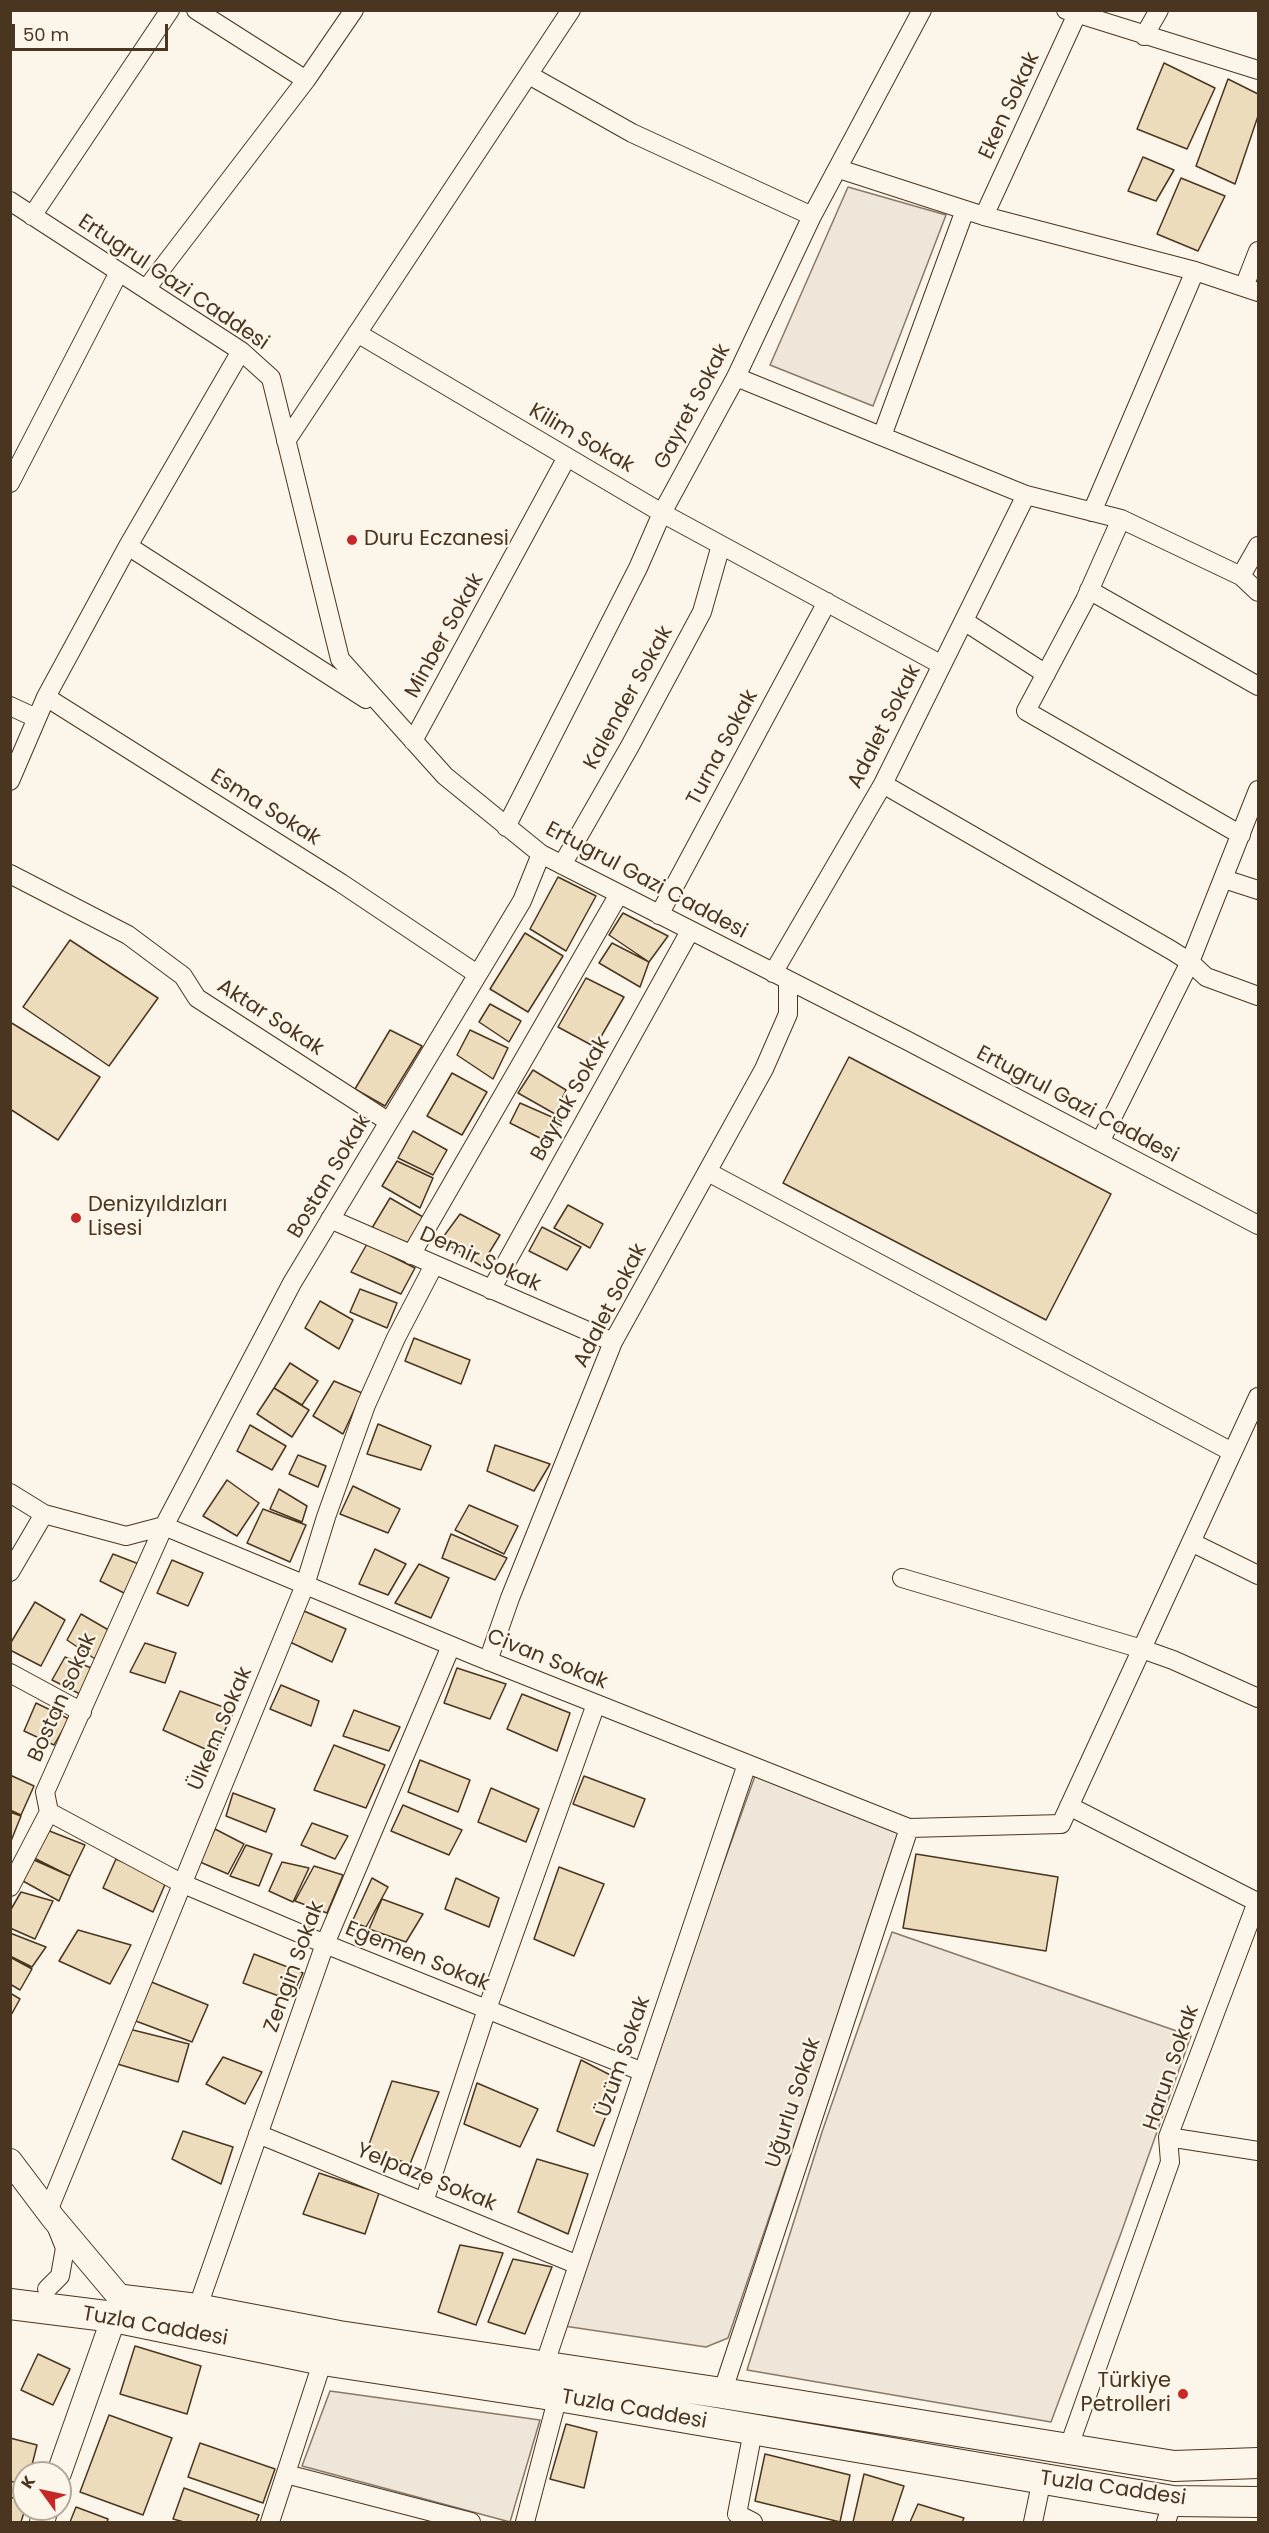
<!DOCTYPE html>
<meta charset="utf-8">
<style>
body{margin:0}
#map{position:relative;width:1269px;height:2533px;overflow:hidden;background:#fbf6e9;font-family:Poppins,sans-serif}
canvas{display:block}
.frame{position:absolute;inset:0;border:12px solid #4a3520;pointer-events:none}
.north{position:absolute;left:12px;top:2461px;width:60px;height:60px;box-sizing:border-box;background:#fbf6e9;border:2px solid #b4a999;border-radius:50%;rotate:303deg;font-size:16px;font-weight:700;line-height:24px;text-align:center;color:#4a3520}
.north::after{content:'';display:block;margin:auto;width:21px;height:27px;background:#c62828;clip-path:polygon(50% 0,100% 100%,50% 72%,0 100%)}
.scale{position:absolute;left:12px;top:24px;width:156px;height:27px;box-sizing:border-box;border:3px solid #4a3520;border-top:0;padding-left:8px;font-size:18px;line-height:21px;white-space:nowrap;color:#4a3520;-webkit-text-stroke:4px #fbf6e9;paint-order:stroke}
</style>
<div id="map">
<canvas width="1269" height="2533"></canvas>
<div class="frame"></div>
<div class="north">K</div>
<div class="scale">50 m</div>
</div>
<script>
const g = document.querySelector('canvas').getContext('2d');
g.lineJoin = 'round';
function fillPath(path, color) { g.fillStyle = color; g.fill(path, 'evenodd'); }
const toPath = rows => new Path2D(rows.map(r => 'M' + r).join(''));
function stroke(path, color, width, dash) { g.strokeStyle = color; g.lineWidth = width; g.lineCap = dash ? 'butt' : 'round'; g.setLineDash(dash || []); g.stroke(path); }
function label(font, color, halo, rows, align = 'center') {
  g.font = font + ' Poppins,sans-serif'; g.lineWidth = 4.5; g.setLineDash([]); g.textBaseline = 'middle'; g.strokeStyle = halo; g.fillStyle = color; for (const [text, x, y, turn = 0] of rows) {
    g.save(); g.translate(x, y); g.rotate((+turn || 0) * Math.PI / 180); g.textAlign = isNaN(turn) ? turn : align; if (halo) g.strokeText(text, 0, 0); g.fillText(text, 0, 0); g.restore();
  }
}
const green = toPath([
 [848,187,946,215,873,406,770,365,848,187],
 [755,1776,902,1828,728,2338,706,2347,557,2325,755,1776],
 [892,1932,1191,2036,1120,2236,1051,2422,747,2370,822,2132,892,1932],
 [330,2391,540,2420,510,2522,302,2466,330,2391]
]);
fillPath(green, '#ede6d9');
stroke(green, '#887966', 1.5);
const building = toPath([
 [1164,63,1215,88,1187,149,1137,129,1164,63],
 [1228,79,1258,94,1258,116,1235,184,1196,166,1228,79],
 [1143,157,1174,170,1156,201,1128,191,1143,157],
 [1181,178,1225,196,1198,251,1157,234,1181,178],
 [558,877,596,896,566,951,530,929,558,877],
 [623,913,668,936,649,962,609,935,623,913],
 [525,933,563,956,528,1012,490,989,525,933],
 [70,940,158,998,109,1066,23,1007,70,940],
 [612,943,649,962,640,987,599,963,612,943],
 [586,978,624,997,595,1047,558,1027,586,978],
 [490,1004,521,1021,509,1042,479,1022,490,1004],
 [10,1022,100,1077,58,1140,10,1109,10,1022],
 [390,1030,422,1046,385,1106,355,1089,390,1030],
 [470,1030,508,1048,493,1079,457,1055,470,1030],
 [849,1057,1111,1194,1046,1320,783,1183,849,1057],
 [533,1070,566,1090,555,1114,518,1093,533,1070],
 [452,1073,487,1092,462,1135,427,1116,452,1073],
 [520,1103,561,1121,548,1142,510,1123,520,1103],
 [413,1131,447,1150,433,1175,398,1158,413,1131],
 [397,1161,433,1178,420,1208,382,1186,397,1161],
 [390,1198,423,1217,410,1244,372,1228,390,1198],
 [568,1205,603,1224,590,1248,554,1228,568,1205],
 [460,1214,500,1235,481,1266,441,1240,460,1214],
 [542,1227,581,1247,567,1270,529,1251,542,1227],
 [367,1244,415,1268,401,1294,351,1272,367,1244],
 [360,1289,397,1303,387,1328,350,1312,360,1289],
 [320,1301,353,1320,339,1349,305,1328,320,1301],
 [414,1338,470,1360,461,1384,405,1361,414,1338],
 [290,1363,318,1381,302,1405,274,1388,290,1363],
 [334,1381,362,1393,343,1434,313,1416,334,1381],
 [274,1388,309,1410,292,1437,257,1414,274,1388],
 [378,1424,431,1446,421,1470,367,1454,378,1424],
 [250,1425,286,1446,272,1470,237,1451,250,1425],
 [495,1445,550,1464,534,1491,487,1471,495,1445],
 [298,1455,326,1466,318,1487,289,1474,298,1455],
 [227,1480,259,1503,237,1536,203,1516,227,1480],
 [353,1486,400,1509,388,1533,340,1514,353,1486],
 [279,1489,307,1506,302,1522,270,1509,279,1489],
 [469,1505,518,1526,504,1554,455,1530,469,1505],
 [263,1509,306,1525,290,1562,247,1543,263,1509],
 [451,1534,507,1558,495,1580,442,1558,451,1534],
 [375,1549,406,1564,388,1595,359,1584,375,1549],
 [113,1554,144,1566,130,1596,100,1581,113,1554],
 [172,1560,203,1573,188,1606,157,1593,172,1560],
 [419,1564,449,1578,431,1618,395,1603,419,1564],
 [35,1602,65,1620,41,1666,10,1650,10,1644,35,1602],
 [304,1611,346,1629,332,1662,290,1642,304,1611],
 [81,1614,112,1632,98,1661,67,1640,81,1614],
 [145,1643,176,1653,165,1683,130,1672,145,1643],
 [65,1657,96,1670,84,1696,52,1680,65,1657],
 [457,1668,506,1684,490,1719,444,1703,457,1668],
 [281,1685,319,1701,311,1726,270,1709,281,1685],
 [180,1691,234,1711,214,1753,163,1730,180,1691],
 [522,1694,570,1713,557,1751,507,1729,522,1694],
 [36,1703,69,1719,54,1745,24,1731,36,1703],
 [354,1710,400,1727,389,1751,343,1736,354,1710],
 [334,1745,385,1765,366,1808,314,1790,334,1745],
 [420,1760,470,1780,458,1812,408,1792,420,1760],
 [10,1775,34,1786,21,1815,10,1810,10,1775],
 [584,1776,645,1799,634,1827,573,1804,584,1776],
 [491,1788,539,1809,526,1842,478,1822,491,1788],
 [233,1793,275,1809,266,1832,226,1816,233,1793],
 [403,1805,462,1830,449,1855,391,1831,403,1805],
 [10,1812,21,1816,11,1841,10,1841,10,1812],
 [312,1823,348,1836,335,1859,301,1845,312,1823],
 [215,1829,244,1844,228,1874,200,1862,215,1829],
 [47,1830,85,1845,70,1876,34,1858,47,1830],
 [246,1845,272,1854,259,1886,230,1876,246,1845],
 [916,1854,1058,1877,1046,1951,903,1928,916,1854],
 [116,1859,167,1880,153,1912,103,1888,116,1859],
 [34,1860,70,1876,59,1901,23,1881,34,1860],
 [282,1862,309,1868,293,1902,269,1891,282,1862],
 [314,1866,343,1875,327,1913,295,1901,314,1866],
 [559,1867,604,1884,574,1956,534,1939,559,1867],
 [372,1878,388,1887,366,1927,352,1922,372,1878],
 [456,1878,499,1898,489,1927,445,1909,456,1878],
 [21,1892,53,1901,35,1939,10,1928,10,1911,21,1892],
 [382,1899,423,1914,406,1942,369,1929,382,1899],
 [78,1930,131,1945,110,1984,59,1961,78,1930],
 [10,1933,46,1947,32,1967,10,1956,10,1933],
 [254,1954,303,1973,290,2000,243,1983,254,1954],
 [10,1957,32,1969,20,1990,10,1984,10,1957],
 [149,1981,208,2005,192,2042,133,2020,149,1981],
 [10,1993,20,1999,10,2017,10,1993],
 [129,2029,189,2044,178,2082,114,2063,129,2029],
 [223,2057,262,2072,245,2104,206,2084,223,2057],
 [581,2060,620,2080,594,2146,557,2131,581,2060],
 [392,2081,439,2092,410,2164,367,2150,392,2081],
 [477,2083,538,2109,520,2147,464,2124,477,2083],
 [183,2131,233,2147,221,2184,172,2159,183,2131],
 [537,2159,588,2174,568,2234,518,2212,537,2159],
 [319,2173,379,2193,365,2234,303,2214,319,2173],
 [460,2245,503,2253,476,2325,438,2312,460,2245],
 [513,2259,552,2267,525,2334,488,2322,513,2259],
 [135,2346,201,2366,187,2414,120,2394,135,2346],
 [38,2354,70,2369,53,2405,21,2390,38,2354],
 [109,2415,172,2438,143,2515,80,2492,109,2415],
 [566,2424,597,2432,584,2488,550,2479,566,2424],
 [10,2438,37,2445,30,2473,24,2473,24,2485,10,2481,10,2438],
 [200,2443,275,2469,263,2503,188,2477,200,2443],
 [765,2454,850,2475,840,2522,755,2501,765,2454],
 [864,2474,904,2486,892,2522,853,2522,864,2474],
 [184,2488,259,2515,256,2522,184,2522,173,2519,184,2488],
 [10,2497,24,2501,25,2509,21,2522,10,2522,10,2497],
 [918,2504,964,2518,962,2522,910,2522,918,2504],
 [76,2507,108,2519,107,2522,70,2522,76,2507]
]);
fillPath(building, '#ecdcbc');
stroke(building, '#4a3520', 1.5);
const minor = toPath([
 [196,10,306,80],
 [1066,10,1258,70],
 [1144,36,1159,10],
 [529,75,632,133,812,216],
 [839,169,984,216,1195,271,1258,292],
 [10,201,241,351,271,378,340,659,445,776,541,854,908,1041,1258,1225],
 [32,216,170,10],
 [984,216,1077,14],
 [1244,287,1258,251],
 [146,289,306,80,354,10],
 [357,333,662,513,942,665],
 [736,377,1026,495,1121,519,1241,576,1258,592],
 [882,436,965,210],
 [286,441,571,10],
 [10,483,119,272],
 [1092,512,1195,271],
 [1121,519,1085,600,1026,711,1241,835],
 [128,546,366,699],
 [1241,576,1258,546],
 [1089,590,1258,686],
 [964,621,1046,674],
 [46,697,128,546,241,351],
 [10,706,36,718],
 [413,741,567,457],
 [10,781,46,697,341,883,477,974],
 [883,784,1171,950,1190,962,1206,977,1258,996],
 [506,827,638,568,662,513,736,377,812,216,922,10],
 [562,865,630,746,702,612,721,545],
 [10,874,128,935,183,976,197,998,389,1122],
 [1224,879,1258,890],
 [659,915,827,602],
 [773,973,883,784,1026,495],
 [1100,1142,1190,962,1258,790],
 [708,1172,1232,1452],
 [330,1219,613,1342],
 [411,1255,619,894],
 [491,1290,690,931],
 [10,1493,44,1514,126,1536,164,1526,476,1656,909,1828,1061,1824,1258,1397],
 [1191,1542,1258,1575],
 [10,1572,44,1514],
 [902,1578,1142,1649,1173,1660,1258,1698],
 [488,1661,510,1598,613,1342,764,1069,788,1014,788,980],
 [10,1673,82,1712],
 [49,1812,181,1883,325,1944,643,2072],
 [10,1887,49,1812,45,1792,164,1526,292,1283,522,901,541,854],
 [258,2134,578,2265],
 [1168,2137,1258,2151],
 [424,2202,487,2009,596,1704],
 [48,2211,305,1585,326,1517,366,1405,396,1338,434,1265],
 [47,2289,60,2276,65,2248,57,2228],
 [197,2309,325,1944,451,1646],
 [544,2366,747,1764],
 [722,2393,909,1828],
 [753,2431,737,2514,753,2522],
 [1068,2449,1170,2162,1168,2137,1257,1902,1069,1806],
 [286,2474,471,2522],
 [270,2522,323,2360],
 [525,2522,558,2396],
 [1033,2522,1042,2479],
 [1166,2522,1173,2501]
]);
const tertiary = toPath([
 [10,2161,53,2218,122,2300],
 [59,2473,114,2317],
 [42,2522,46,2509]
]);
const primary = toPath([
 [123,2300,197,2309,339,2336,722,2393,1174,2466,1258,2463],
 [10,2304,114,2317,323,2360,558,2396,1173,2501,1258,2502]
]);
stroke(minor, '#4a3520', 20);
stroke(tertiary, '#4a3520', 26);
stroke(primary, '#4a3520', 32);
stroke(minor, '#fbf6e9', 18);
stroke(tertiary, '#fbf6e9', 24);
stroke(primary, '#fbf6e9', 30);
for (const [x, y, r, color] of [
 [352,540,6,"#c62828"],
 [76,1218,6,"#c62828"],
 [1183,2394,6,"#c62828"]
]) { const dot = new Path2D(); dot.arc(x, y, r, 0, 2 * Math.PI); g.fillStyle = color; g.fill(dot); stroke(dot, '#fbf6e9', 2); }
label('21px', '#4a3520', '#fbf6e9', [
 ["Eken Sokak",1010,106,-65],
 ["Ertugrul Gazi Caddesi",173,283,34],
 ["Gayret Sokak",693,407,-62],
 ["Kilim Sokak",581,439,30],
 ["Minber Sokak",445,636,-61],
 ["Kalender Sokak",629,698,-61],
 ["Adalet Sokak",885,727,-63],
 ["Turna Sokak",723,748,-62],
 ["Esma Sokak",265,808,32],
 ["Ertugrul Gazi Caddesi",646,881,28],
 ["Aktar Sokak",270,1018,33],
 ["Bayrak Sokak",571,1099,-61],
 ["Ertugrul Gazi Caddesi",1077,1105,28],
 ["Bostan Sokak",330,1177,-59],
 ["Demir Sokak",480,1260,24],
 ["Adalet Sokak",611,1306,-63],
 ["Civan Sokak",547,1660,22],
 ["Bostan sokak",63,1698,-66],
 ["Ülkem Sokak",221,1729,-67],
 ["Egemen Sokak",417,1957,22],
 ["Zengin Sokak",295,1967,-70],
 ["Üzüm Sokak",624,2057,-71],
 ["Harun Sokak",1172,2068,-71],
 ["Uğurlu Sokak",794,2103,-72],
 ["Yelpaze Sokak",426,2178,22],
 ["Tuzla Caddesi",155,2327,10],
 ["Tuzla Caddesi",634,2410,10],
 ["Tuzla Caddesi",1113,2489,8]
]);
label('21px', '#4a3520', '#fbf6e9', [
 ["Duru Eczanesi",364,540],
 ["Denizyıldızları",88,1206],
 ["Lisesi",88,1230],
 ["Türkiye",1171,2382,"right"],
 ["Petrolleri",1171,2406,"right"]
], 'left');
</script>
